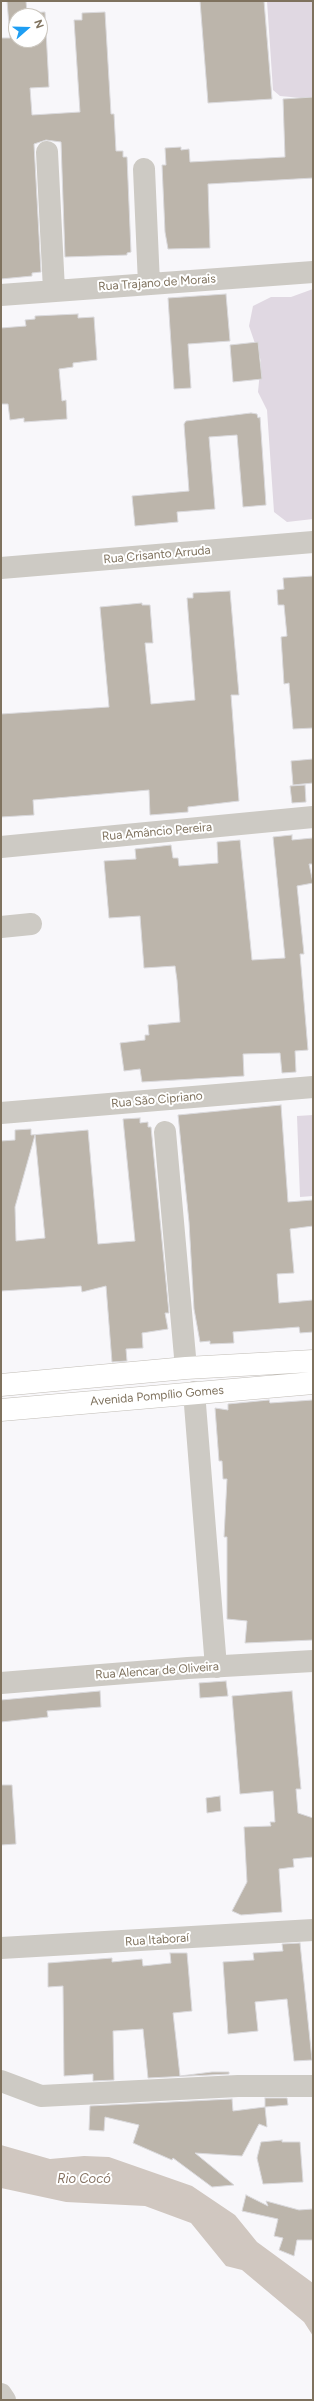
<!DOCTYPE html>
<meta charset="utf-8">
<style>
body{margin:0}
#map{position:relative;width:314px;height:2401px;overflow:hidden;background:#f8f7fa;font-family:Figtree,sans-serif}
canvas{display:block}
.frame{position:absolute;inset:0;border:2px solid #7f725e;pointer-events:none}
.north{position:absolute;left:8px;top:8px;width:40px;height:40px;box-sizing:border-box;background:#fff;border:1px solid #ccc7bf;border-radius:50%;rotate:70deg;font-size:11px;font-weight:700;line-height:16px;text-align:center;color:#7f725e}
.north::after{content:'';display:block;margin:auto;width:14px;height:18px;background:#1e9ef3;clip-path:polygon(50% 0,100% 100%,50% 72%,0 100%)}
</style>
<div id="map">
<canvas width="314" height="2401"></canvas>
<div class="frame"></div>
<div class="north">N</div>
</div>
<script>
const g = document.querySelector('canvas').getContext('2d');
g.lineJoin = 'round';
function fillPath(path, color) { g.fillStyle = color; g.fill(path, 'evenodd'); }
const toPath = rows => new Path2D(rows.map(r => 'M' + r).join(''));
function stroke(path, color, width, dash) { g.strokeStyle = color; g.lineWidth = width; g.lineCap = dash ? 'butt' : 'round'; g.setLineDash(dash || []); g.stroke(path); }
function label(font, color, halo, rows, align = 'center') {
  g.font = font + ' Figtree,sans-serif'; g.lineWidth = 4; g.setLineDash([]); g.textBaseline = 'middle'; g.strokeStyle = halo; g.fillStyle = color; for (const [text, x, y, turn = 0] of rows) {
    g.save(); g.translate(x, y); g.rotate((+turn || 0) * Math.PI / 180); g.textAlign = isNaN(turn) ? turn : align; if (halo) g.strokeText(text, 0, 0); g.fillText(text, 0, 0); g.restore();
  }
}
fillPath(toPath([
 [267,1,313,1,313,99,280,96,273,90],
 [313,289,313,519,287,522,274,512,267,410,258,392,261,361,249,326,253,306,271,297,291,297],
 [313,1115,313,1196,300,1197,297,1116]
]), '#e0d8e2');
fillPath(toPath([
 [1,2145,50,2159,84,2156,109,2157,192,2186,235,2215,257,2242,313,2283,313,2336,304,2322,242,2270,226,2266,191,2223,145,2206,66,2202,1,2188]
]), '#d0c7c0');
const building = toPath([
 [7,1,26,1,27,13,45,12,49,87,30,88,32,115,80,112,74,20,82,20,82,13,105,12,111,114,114,114,116,151,123,151,123,157,127,157,131,252,127,253,127,255,65,257,61,142,46,140,34,144,41,272,32,273,32,276,1,279,1,38,10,38,7,1],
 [16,16,40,16,40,40,16,40,16,16],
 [200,1,264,1,272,99,208,103,200,1],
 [313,97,313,178,208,184,210,248,168,249,165,232,162,165,166,165,165,148,181,147,181,150,189,149,190,162,285,157,283,99,313,97],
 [226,294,230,341,188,344,191,388,174,389,168,298,226,294],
 [78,314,78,318,94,317,97,360,73,363,73,367,59,369,62,401,66,400,67,419,24,422,24,418,10,420,8,404,1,404,1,328,26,326,25,320,35,319,35,316,78,314],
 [258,342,262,379,233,382,230,345,258,342],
 [251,413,257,414,258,418,260,417,266,505,243,507,237,435,209,437,215,509,177,512,178,522,135,526,132,496,189,491,184,424,186,421,251,413],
 [313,576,313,728,293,729,289,683,284,684,282,652,281,637,287,636,284,605,278,605,277,590,284,589,283,578,313,576],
 [230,591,239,695,231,695,239,801,188,807,188,812,150,815,149,790,33,800,34,815,1,817,1,714,109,707,100,607,142,603,142,605,150,605,153,643,145,643,151,704,195,700,187,598,193,598,193,593,230,591],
 [313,759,313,783,293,785,291,761,313,759],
 [305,785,306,802,292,803,290,786,305,785],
 [292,835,292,840,313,838,313,864,309,864,313,883,297,886,304,954,300,954,308,1050,295,1051,296,1072,282,1073,280,1053,243,1054,244,1076,142,1082,140,1069,124,1071,120,1043,145,1040,145,1035,149,1035,148,1025,180,1022,177,980,175,966,144,968,140,916,109,918,104,861,136,859,135,849,171,845,173,858,178,858,179,866,218,863,217,842,240,840,252,960,285,958,273,837,292,835],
 [281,1105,288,1202,313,1200,313,1226,290,1229,294,1273,277,1274,279,1303,313,1300,313,1332,300,1333,299,1327,233,1332,234,1343,210,1344,210,1341,200,1342,194,1309,189,1222,178,1115,281,1105],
 [140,1118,140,1123,148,1122,148,1127,151,1127,169,1313,165,1313,168,1329,142,1333,143,1348,126,1349,127,1361,112,1362,106,1286,82,1292,81,1286,1,1291,1,1141,15,1140,15,1130,31,1129,31,1135,88,1130,98,1244,135,1241,123,1119,140,1118],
 [35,1135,45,1238,16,1241,15,1207,35,1135],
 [269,1400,270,1403,313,1400,313,1640,245,1643,247,1621,227,1619,227,1537,224,1537,227,1479,223,1479,222,1461,219,1461,215,1408,228,1410,228,1404,269,1400],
 [226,1681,228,1696,200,1698,199,1683,226,1681],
 [100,1691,101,1707,47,1711,48,1717,1,1722,1,1700,100,1691],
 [292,1691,301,1789,296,1789,298,1813,313,1818,313,1857,293,1859,294,1867,279,1869,282,1912,241,1915,232,1911,247,1882,244,1827,271,1826,270,1822,275,1822,273,1791,240,1794,232,1696,292,1691],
 [1,1785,12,1785,16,1844,1,1845,1,1785],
 [220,1796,221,1811,207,1813,206,1798,220,1796],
 [300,1943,312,2060,294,2061,287,1999,255,2002,258,2031,228,2034,223,1962,254,1960,253,1953,283,1951,282,1944,300,1943],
 [170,1953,187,1953,192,2011,173,2013,180,2076,212,2072,229,2072,229,2074,148,2078,143,2029,113,2031,114,2080,93,2081,93,2074,64,2076,63,1986,48,1987,48,1963,112,1958,112,1962,142,1959,143,1966,171,1963,170,1953],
 [265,2098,287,2098,288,2105,265,2107,265,2098],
 [232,2099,233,2111,265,2107,267,2127,259,2124,242,2156,195,2153,234,2185,212,2187,173,2158,172,2160,133,2143,139,2125,105,2117,104,2131,89,2130,90,2106,232,2099],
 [282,2140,282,2142,300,2142,303,2182,263,2184,257,2158,261,2142,282,2140],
 [246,2195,268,2206,266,2201,299,2210,313,2209,313,2240,297,2240,294,2256,279,2250,283,2238,274,2236,278,2219,242,2211,246,2195]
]);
fillPath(building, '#bcb5ab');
stroke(building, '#dad9dc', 1);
const major = toPath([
 [1,1385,186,1368,313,1361],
 [1,1410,313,1383]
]);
stroke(major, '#c0bcb5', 23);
stroke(toPath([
 [47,152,54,290],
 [144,169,149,284],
 [1,295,313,272],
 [1,568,313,542],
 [1,847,313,817],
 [1,927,31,924],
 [1,1113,313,1087],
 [165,1132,186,1368],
 [194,1392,216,1667],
 [1,1683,188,1668,313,1661],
 [1,1948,313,1930],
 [1,2081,41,2096,238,2086,313,2086],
 [1,2394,5,2400]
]), '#cdcac4', 22);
stroke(major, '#fff', 22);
label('12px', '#7f725e', '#fff', [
 ["Rua Trajano de Morais",157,283,-4],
 ["Rua Crisanto Arruda",157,555,-5],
 ["Rua Amâncio Pereira",157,832,-5],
 ["Rua São Cipriano",157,1100,-5],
 ["Avenida Pompílio Gomes",157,1396,-5],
 ["Rua Alencar de Oliveira",157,1671,-4],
 ["Rua Itaboraí",157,1940,-4]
]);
label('italic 13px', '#867262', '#fff', [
 ["Rio Cocó",84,2179]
]);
</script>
